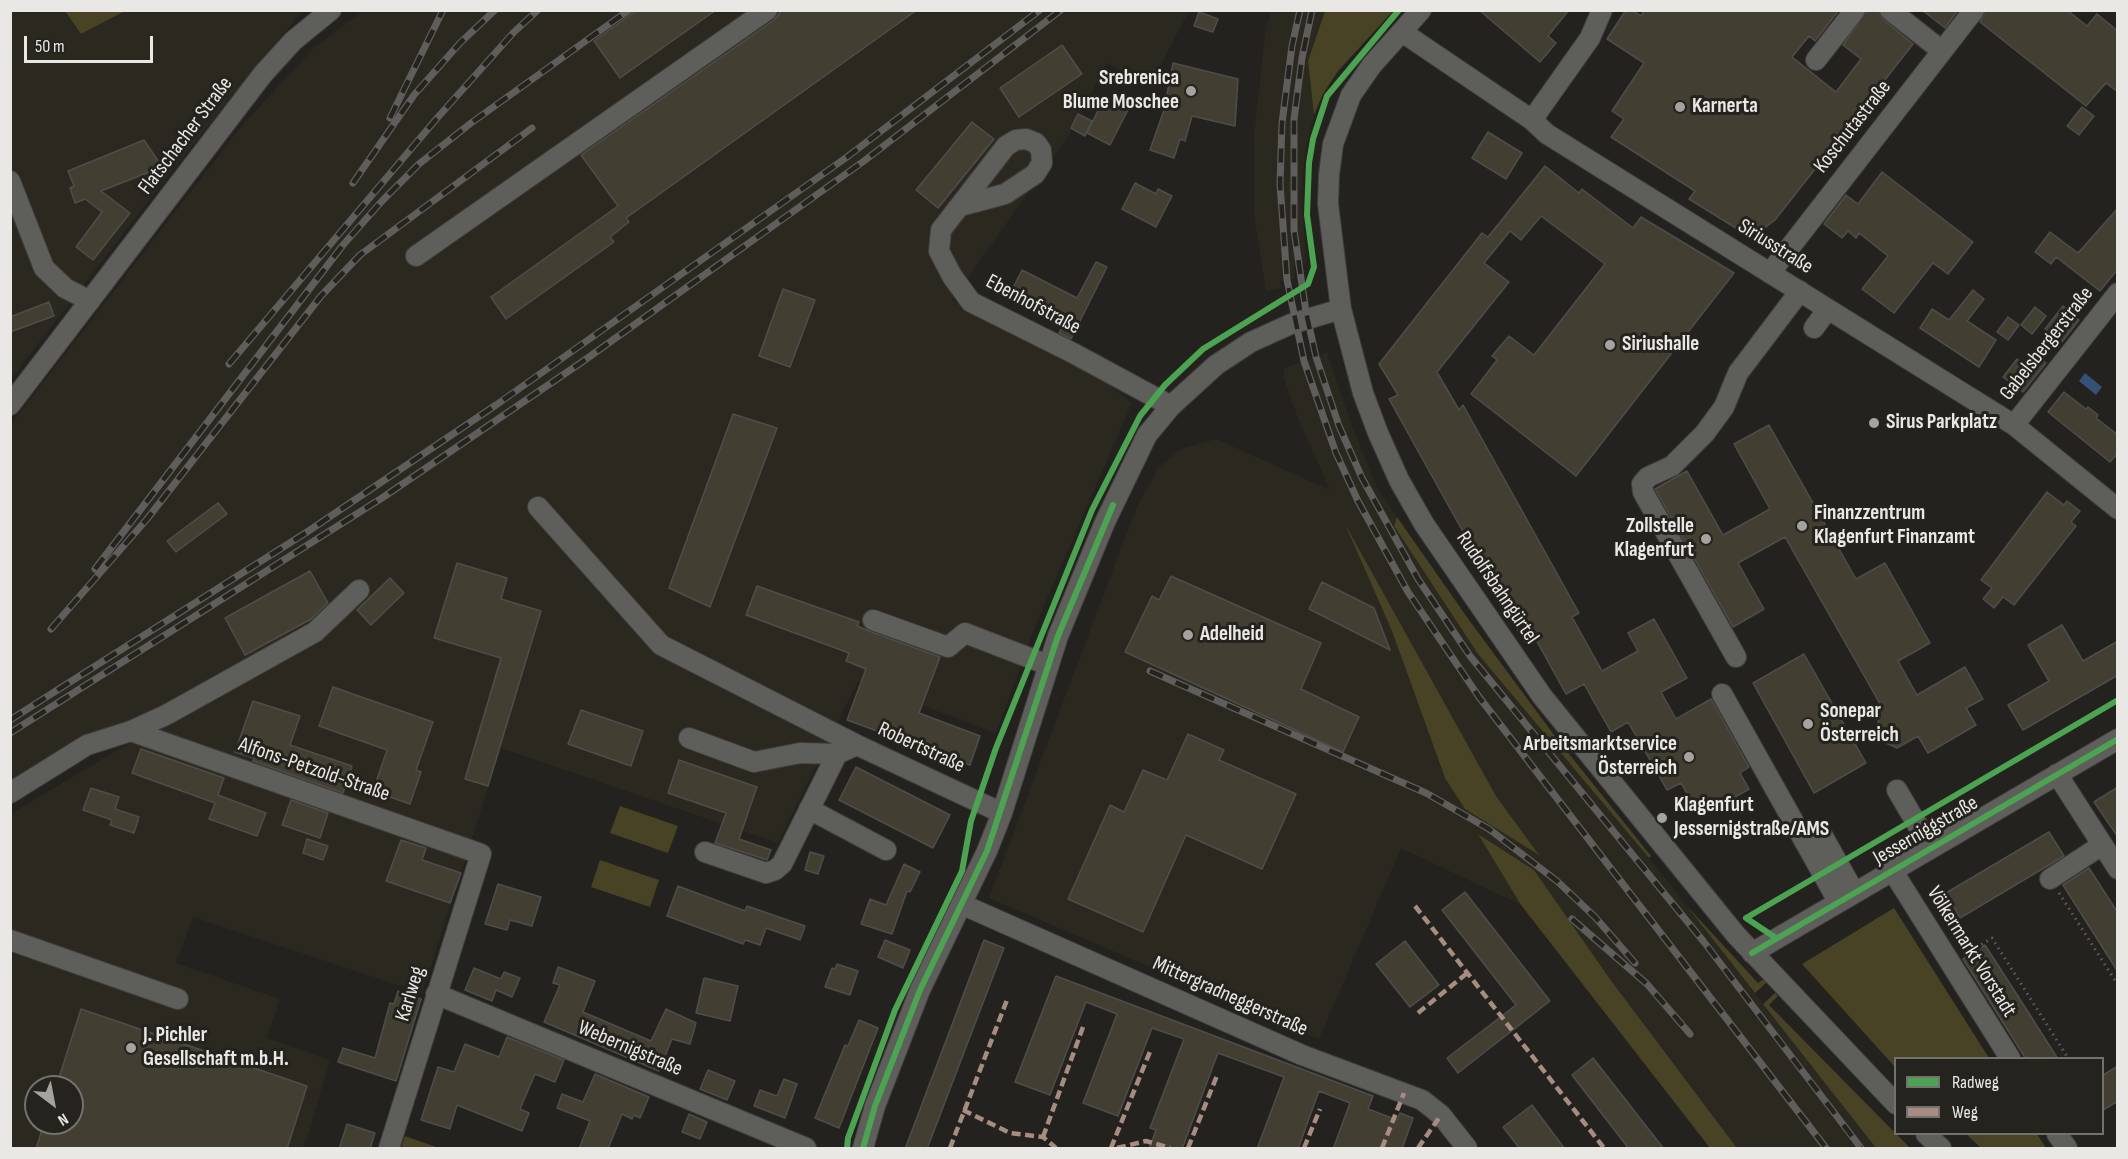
<!DOCTYPE html>
<meta charset="utf-8">
<style>
body{margin:0}
#map{position:relative;width:2128px;height:1159px;overflow:hidden;background:#23221f;font-family:"Sofia Sans Condensed",sans-serif}
canvas{display:block}
.frame{position:absolute;inset:0;border:12px solid #e9e8e5;pointer-events:none}
.legend{position:absolute;left:1894px;top:1057px;width:210px;height:78px;box-sizing:border-box;background:#24231e;border:2px solid #73726e;margin:0;padding:8px 10px;list-style:none;font-size:18px;color:#e9e8e5}
.legend li{display:flex;align-items:center;gap:12px;height:30px}
.legend b{width:30px;border:2px solid #73726e}
.north{position:absolute;left:24px;top:1075px;width:60px;height:60px;box-sizing:border-box;background:#24231e;border:2px solid #73726e;border-radius:50%;rotate:148deg;font-size:16px;font-weight:700;line-height:24px;text-align:center;color:#e9e8e5}
.north::after{content:'';display:block;margin:auto;width:21px;height:27px;background:#a4a3a0;clip-path:polygon(50% 0,100% 100%,50% 72%,0 100%)}
.scale{position:absolute;left:24px;top:36px;width:129px;height:27px;box-sizing:border-box;border:3px solid #e9e8e5;border-top:0;padding-left:8px;font-size:18px;line-height:21px;white-space:nowrap;color:#e9e8e5;-webkit-text-stroke:4px #24231e;paint-order:stroke}
</style>
<div id="map">
<canvas width="2128" height="1159"></canvas>
<div class="frame"></div>
<ul class="legend">
<li><b style="height:8px;background:#4ca352"></b>Radweg</li>
<li><b style="height:8px;background:#a88b81"></b>Weg</li>
</ul>
<div class="north">N</div>
<div class="scale">50 m</div>
</div>
<script>
const g = document.querySelector('canvas').getContext('2d');
g.lineJoin = 'round';
function fillPath(path, color) { g.fillStyle = color; g.fill(path, 'evenodd'); }
const toPath = rows => new Path2D(rows.map(r => 'M' + r).join(''));
function stroke(path, color, width, dash) { g.strokeStyle = color; g.lineWidth = width; g.lineCap = dash ? 'butt' : 'round'; g.setLineDash(dash || []); g.stroke(path); }
function label(font, color, halo, rows, align = 'center') {
  g.font = font + ' "Sofia Sans Condensed",sans-serif'; g.lineWidth = 6; g.setLineDash([]); g.textBaseline = 'middle'; g.strokeStyle = halo; g.fillStyle = color; for (const [text, x, y, turn = 0] of rows) {
    g.save(); g.translate(x, y); g.rotate((+turn || 0) * Math.PI / 180); g.textAlign = isNaN(turn) ? turn : align; if (halo) g.strokeText(text, 0, 0); g.fillText(text, 0, 0); g.restore();
  }
}
fillPath(toPath([
 [11,11,65,11,81,34,125,11,302,11,170,173,11,379],
 [363,11,1189,11,1150,85,1107,63,1069,135,952,300,1095,374,1132,403,1036,624,996,733,858,681,778,843,501,748,422,993,193,917,176,963,280,999,267,1038,330,1060,304,1148,11,1148,10,814,155,728,134,720,86,735,11,783,11,424,240,128,314,48],
 [36,1087,72,1087,72,1123,36,1123],
 [1271,11,1325,11,1308,61,1314,115,1305,152,1301,190,1306,264,1294,266,1295,279,1280,281,1281,288,1266,291,1254,214,1254,136,1265,33],
 [1327,353,1354,432,1378,489,1397,517,1394,526,1478,654,1649,858,1876,1148,1737,1148,1612,982,1534,870,1479,834,1521,905,1401,848,1319,1039,989,898,1136,509,1158,468,1181,449,1216,439,1330,490,1298,418,1283,376,1284,368],
 [1349,532,1496,796,1537,853,1465,809,1445,778,1392,631]
]), '#2b291f');
fillPath(toPath([
 [65,11,125,11,81,34],
 [1325,11,1393,11,1338,71,1323,94,1314,115,1308,61],
 [1397,517,1469,620,1557,739,1651,856,1649,858,1478,654,1394,526],
 [1345,524,1496,796,1539,855,1465,809,1445,778,1392,631],
 [620,806,678,826,668,853,610,833],
 [1478,834,1534,870,1612,982,1737,1148,1710,1148,1521,905],
 [600,860,659,880,650,907,591,887],
 [1686,905,1758,983,1764,979,1767,982,1755,993],
 [1894,908,1989,1058,1896,1058,1895,1067,1802,964],
 [1775,993,1778,996,1769,1005,1910,1148,1876,1148,1763,1004],
 [1966,1134,2037,1134,2046,1148,1981,1148],
 [405,1136,439,1148,401,1148]
]), '#484325');
fillPath(toPath([
 [2085,373,2102,387,2096,395,2079,381]
]), '#375075');
const building = toPath([
 [637,10,716,10,620,78,594,41,637,10],
 [782,10,917,10,626,218,629,222,610,237,614,242,506,319,491,297,618,206,581,155,774,20,782,10],
 [1479,10,1569,10,1548,36,1556,43,1540,62,1479,10],
 [1626,10,1632,10,1641,16,1645,10,1839,10,1815,41,1809,36,1792,57,1836,92,1861,59,1843,45,1867,10,1878,10,1883,19,1913,44,1775,220,1752,238,1689,199,1695,191,1611,137,1624,119,1612,111,1644,63,1607,39,1626,10],
 [1922,10,1958,10,1945,28,1922,10],
 [1986,10,2067,10,2087,26,2097,14,2118,31,2118,92,2106,83,2086,106,1980,22,1986,10],
 [1199,12,1218,19,1213,32,1194,26,1199,12],
 [1062,45,1082,74,1019,117,1000,88,1062,45],
 [1173,63,1238,79,1235,126,1192,116,1185,141,1180,139,1174,158,1150,150,1164,110,1173,63],
 [1105,96,1129,108,1110,145,1087,133,1105,96],
 [2082,107,2094,116,2079,135,2067,126,2082,107],
 [1078,114,1092,121,1085,136,1071,128,1078,114],
 [972,122,994,139,938,208,916,190,972,122],
 [1488,132,1522,153,1506,179,1472,158,1488,132],
 [144,140,162,167,101,191,130,213,93,260,76,247,102,212,85,199,75,203,70,188,74,186,68,171,144,140],
 [1545,166,1579,193,1582,189,1633,228,1641,217,1734,273,1576,476,1471,394,1497,360,1492,356,1509,336,1534,355,1605,264,1541,216,1521,240,1510,231,1484,263,1509,282,1437,372,1459,410,1463,405,1579,613,1572,617,1602,671,1638,651,1628,633,1654,619,1687,678,1661,692,1676,719,1711,699,1749,767,1740,773,1749,789,1700,817,1681,783,1667,790,1628,722,1611,732,1584,684,1566,694,1535,638,1525,643,1389,399,1398,395,1379,364,1482,233,1488,237,1545,166],
 [1882,172,1973,242,1948,274,1933,263,1894,313,1862,289,1888,256,1859,233,1856,238,1848,231,1842,238,1824,224,1846,195,1858,204,1882,172],
 [1135,183,1156,194,1158,189,1172,196,1156,227,1122,209,1135,183],
 [2118,208,2118,269,2100,291,2056,257,2051,264,2035,252,2050,232,2078,253,2118,208],
 [1096,262,1107,267,1071,339,1059,333,1066,320,1011,292,1022,270,1077,298,1096,262],
 [783,289,815,300,790,367,759,356,783,289],
 [1973,290,1984,299,1967,321,1996,340,1979,367,1920,328,1932,309,1949,320,1973,290],
 [49,302,54,316,10,332,10,317,49,302],
 [2063,306,2079,320,2062,342,2045,329,2063,306],
 [2035,307,2046,316,2032,334,2021,325,2035,307],
 [2008,317,2019,325,2008,340,1997,332,2008,317],
 [2035,355,2046,363,2023,392,2003,377,2017,359,2026,366,2035,355],
 [2064,392,2086,409,2088,407,2098,415,2096,418,2118,435,2118,453,2110,462,2048,412,2064,392],
 [733,414,777,428,710,607,669,588,733,414],
 [1769,425,1856,579,1885,563,1930,643,1898,661,1917,695,1965,667,1983,699,1966,708,1976,725,1928,753,1918,736,1897,748,1886,743,1878,728,1879,702,1785,537,1738,563,1764,609,1733,627,1655,489,1687,471,1723,535,1770,509,1734,444,1769,425],
 [2047,492,2064,505,2067,501,2080,511,2071,522,2076,526,2014,605,2003,597,1994,608,1983,599,1992,588,1981,580,2047,492],
 [218,503,227,514,176,552,167,541,218,503],
 [457,563,507,578,501,599,541,611,488,786,465,779,501,658,434,638,457,563],
 [310,571,328,603,311,619,245,655,225,618,310,571],
 [1171,576,1321,643,1301,689,1359,717,1343,752,1125,652,1152,596,1159,600,1171,576],
 [390,578,404,593,371,625,357,610,390,578],
 [1322,582,1374,608,1390,650,1309,609,1322,582],
 [757,586,859,622,857,626,869,631,940,657,919,713,980,736,970,765,847,720,866,669,846,661,849,653,746,615,757,586],
 [2062,625,2083,661,2118,641,2118,675,2023,730,2008,705,2049,681,2028,645,2062,625],
 [1804,654,1866,763,1814,793,1753,683,1804,654],
 [333,687,433,722,416,770,421,772,410,804,373,791,387,750,319,726,333,687],
 [253,701,300,716,290,745,352,766,343,793,253,761,254,758,235,752,253,701],
 [581,710,643,731,631,766,568,744,581,710],
 [1188,734,1224,750,1219,760,1296,794,1262,869,1186,835,1143,932,1068,899,1110,805,1124,812,1143,770,1167,780,1188,734],
 [141,749,224,778,218,795,266,813,257,836,209,819,215,803,132,773,141,749],
 [679,760,757,787,739,839,771,850,767,860,715,843,726,813,668,793,679,760],
 [856,767,950,815,933,848,839,800,856,767],
 [2118,787,2118,837,2094,802,2118,787],
 [91,788,119,797,115,809,139,817,134,833,110,825,112,820,83,810,91,788],
 [291,800,328,813,320,838,282,825,291,800],
 [2049,832,2064,856,1960,918,1946,893,2049,832],
 [307,839,328,846,323,860,303,853,307,839],
 [401,840,426,848,422,860,461,873,450,903,386,881,401,840],
 [810,852,824,856,818,874,805,870,810,852],
 [904,864,920,872,910,892,907,891,892,934,861,924,870,899,886,905,904,864],
 [2089,868,2118,913,2118,972,2063,885,2089,868],
 [498,884,541,897,532,926,510,920,507,930,485,924,498,884],
 [678,886,745,911,747,906,805,926,800,940,766,928,760,945,745,940,743,944,667,916,678,886],
 [1465,892,1550,1001,1458,1073,1447,1058,1516,1005,1442,910,1465,892],
 [885,940,910,950,903,968,878,957,885,940],
 [984,940,1004,948,927,1149,905,1149,984,940],
 [1405,941,1439,985,1410,1007,1376,964,1405,941],
 [1985,945,2023,1004,2058,1059,2026,1059,1963,959,1985,945],
 [837,964,858,971,850,995,825,987,832,968,835,969,837,964],
 [558,967,595,981,583,1012,651,1041,666,1009,696,1023,690,1044,672,1039,659,1071,544,1022,560,985,553,983,558,967],
 [474,968,501,979,504,972,520,978,512,997,496,990,492,1001,465,990,474,968],
 [1056,976,1373,1096,1368,1109,1397,1120,1400,1113,1413,1118,1402,1149,1333,1149,1350,1103,1319,1091,1298,1149,1257,1149,1284,1077,1218,1053,1182,1149,1149,1149,1156,1130,1150,1128,1184,1039,1152,1028,1118,1116,1083,1103,1117,1014,1086,1002,1050,1095,1015,1082,1056,976],
 [704,978,738,986,730,1021,696,1013,704,978],
 [398,991,421,999,396,1081,338,1062,343,1048,375,1058,390,1003,394,1004,398,991],
 [81,1009,307,1086,287,1149,36,1149,44,1123,72,1123,72,1087,56,1087,81,1009],
 [859,1020,878,1028,839,1128,815,1118,845,1045,848,1046,859,1020],
 [507,1037,564,1060,555,1082,535,1074,520,1109,529,1113,522,1131,457,1105,450,1129,421,1120,438,1067,454,1072,465,1044,499,1057,507,1037],
 [1593,1058,1664,1149,1629,1149,1572,1075,1593,1058],
 [2118,1066,2118,1101,2103,1110,2103,1075,2118,1066],
 [708,1070,735,1081,727,1100,700,1089,708,1070],
 [595,1074,649,1097,640,1118,634,1115,632,1119,622,1114,608,1149,579,1149,590,1121,557,1108,562,1094,583,1102,595,1074],
 [784,1079,797,1084,785,1118,754,1106,760,1090,777,1096,784,1079],
 [1532,1105,1565,1149,1520,1149,1503,1127,1532,1105],
 [689,1114,707,1122,700,1139,682,1132,689,1114],
 [347,1124,375,1133,370,1149,339,1149,347,1124]
]);
fillPath(building, '#423f32');
stroke(building, '#4e4d4b', 1.5);
const minor = toPath([
 [1421,10,1372,65,1351,95,1333,144,1329,175,1328,204,1341,309,1363,393,1378,433,1399,480,1424,524,1542,696,1736,935,1896,1104],
 [1890,10,1942,51],
 [1402,32,1532,120,1547,134,2014,425,2118,509],
 [1816,60,1855,10],
 [1532,120,1590,38,1602,10],
 [10,181,44,268,65,288,90,301],
 [960,206,1005,194,1035,174,1042,163,1041,150,1036,143,1026,139,1016,140,1006,146,941,230,939,251,952,276,971,302,1073,353,1171,406],
 [416,256,767,10],
 [1770,273,1974,10],
 [1814,328,1828,309],
 [10,405,263,74,293,41,331,10],
 [2014,425,2118,293],
 [538,507,661,645,857,745],
 [873,620,948,647,965,633,1048,665],
 [1736,657,1643,492,1642,484,1648,477,1672,466,1705,433,1724,407,1738,373,1800,291],
 [1722,694,1838,901],
 [131,731,481,854,389,1148],
 [689,738,754,762,800,753,837,754],
 [2057,774,2118,869],
 [1897,790,1931,848],
 [10,793,87,745,131,731,166,715,315,632,359,590],
 [809,809,886,850],
 [1821,833,1854,892],
 [705,852,766,873,775,870,782,864,837,754,857,745,1002,813],
 [1892,870,2010,1058],
 [2050,879,2102,845],
 [961,904,1302,1055,1422,1100,1441,1115,1467,1148],
 [10,940,178,999],
 [1752,953,2118,739],
 [436,994,806,1148],
 [1926,1134,1941,1148],
 [2057,1134,2067,1148],
 [863,1148,875,1106,920,990,987,851,1002,813,1058,636,1105,522,1147,435,1171,406,1216,365,1251,342,1291,324,1341,309]
]);
stroke(minor, '#403f3d', 22);
stroke(toPath([
 [2059,893,2118,985],
 [1966,954,1992,938,2068,1058]
]), '#5e5e5b', 3, [1.5, 4.5]);
stroke(minor, '#5e5e5b', 20);
const rail = toPath([
 [1300,10,1292,46,1282,123,1280,184,1287,280,1304,361,1336,453,1358,501,1408,592,1479,697,1826,1148],
 [1312,10,1302,58,1294,119,1294,230,1306,312,1316,357,1339,426,1362,478,1418,579,1470,656,1704,942,1861,1148],
 [390,118,443,10],
 [353,183,414,95,460,43,495,10],
 [229,364,438,117,514,32,538,10],
 [95,569,343,245,382,201,419,164,471,123,629,10],
 [51,629,147,519,321,296,360,255,532,128],
 [1150,671,1426,793,1489,829,1557,881,1595,917,1635,963],
 [10,720,307,532,496,405,847,157,1040,10],
 [10,733,382,498,582,362,864,161,1061,10],
 [1572,919,1647,984,1690,1034]
]);
stroke(rail, '#5f5e5c', 7);
stroke(rail, '#24231e', 4.5, [14]);
stroke(toPath([
 [1415,906,1604,1148],
 [1418,1013,1466,974],
 [963,1110,1010,1133,1043,1137,1056,1148],
 [1043,1137,1083,1027],
 [950,1148,1007,1000],
 [1111,1148,1151,1049],
 [1117,1148,1146,1141,1170,1148],
 [1188,1148,1218,1073],
 [1304,1148,1320,1109],
 [1382,1148,1404,1093],
 [1418,1148,1441,1115]
]), '#a88b81', 4.5, [9, 4.5]);
stroke(toPath([
 [1776,938,1746,918,2118,700],
 [1752,953,2118,739],
 [847,1148,848,1138,895,1010,962,871,971,821,996,748,1092,510,1140,416,1165,385,1203,349,1308,284,1314,267,1307,215,1309,163,1313,139,1327,96,1399,10],
 [863,1148,875,1106,920,990,987,851,1058,636,1113,505]
]), '#4ca352', 6);
for (const [x, y, r, color] of [
 [1191,91,6,"#a4a3a0"],
 [1680,107,6,"#a4a3a0"],
 [1610,345,6,"#a4a3a0"],
 [1874,423,6,"#a4a3a0"],
 [1802,526,6,"#a4a3a0"],
 [1706,539,6,"#a4a3a0"],
 [1188,635,6,"#a4a3a0"],
 [1808,724,6,"#a4a3a0"],
 [1689,757,6,"#a4a3a0"],
 [1662,818,6,"#a4a3a0"],
 [131,1048,6,"#a4a3a0"]
]) { const dot = new Path2D(); dot.arc(x, y, r, 0, 2 * Math.PI); g.fillStyle = color; g.fill(dot); stroke(dot, '#24231e', 2); }
label('bold 21px', '#e9e8e5', '#24231e', [
 ["Srebrenica",1179,79,"right"],
 ["Blume Moschee",1179,103,"right"],
 ["Karnerta",1692,107],
 ["Siriushalle",1622,345],
 ["Sirus Parkplatz",1886,423],
 ["Finanzzentrum",1814,514],
 ["Klagenfurt Finanzamt",1814,538],
 ["Zollstelle",1694,527,"right"],
 ["Klagenfurt",1694,551,"right"],
 ["Adelheid",1200,635],
 ["Sonepar",1820,712],
 ["Österreich",1820,736],
 ["Arbeitsmarktservice",1677,745,"right"],
 ["Österreich",1677,769,"right"],
 ["Klagenfurt",1674,806],
 ["Jessernigstraße/AMS",1674,830],
 ["J. Pichler",143,1036],
 ["Gesellschaft m.b.H.",143,1060]
], 'left');
label('21px', '#e9e8e5', '#24231e', [
 ["Koschutastraße",1853,127,-52],
 ["Flatschacher Straße",186,136,-53],
 ["Siriusstraße",1775,247,32],
 ["Ebenhofstraße",1033,305,28],
 ["Gabelsbergerstraße",2047,344,-52],
 ["Rudolfsbahngürtel",1497,588,56],
 ["Robertstraße",921,748,25],
 ["Alfons-Petzold-Straße",314,770,19],
 ["Jesserniggstraße",1926,831,-30],
 ["Völkermarkt Vorstadt",1971,952,58],
 ["Karlweg",411,994,-73],
 ["Mittergradneggerstraße",1230,997,24],
 ["Webernigstraße",630,1049,23]
]);
</script>
